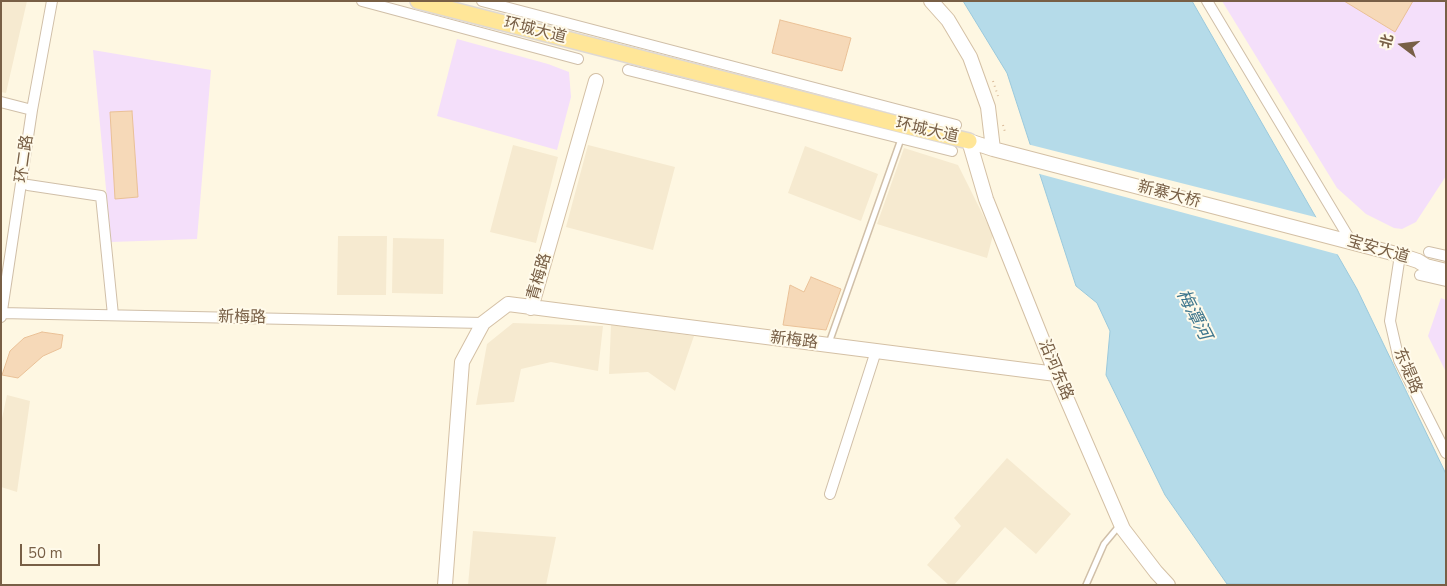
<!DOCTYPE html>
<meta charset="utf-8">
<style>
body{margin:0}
#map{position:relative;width:1447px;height:586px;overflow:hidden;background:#fef7e2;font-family:"Nunito Sans","Noto Sans SC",sans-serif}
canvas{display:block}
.frame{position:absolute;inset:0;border:2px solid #785f46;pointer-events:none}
.north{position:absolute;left:1377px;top:20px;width:50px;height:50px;-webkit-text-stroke:4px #fffaea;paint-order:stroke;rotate:285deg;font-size:14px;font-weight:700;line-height:20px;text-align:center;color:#785f46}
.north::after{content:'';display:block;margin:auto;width:18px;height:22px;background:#785f46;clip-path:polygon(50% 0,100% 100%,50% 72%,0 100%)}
.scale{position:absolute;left:20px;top:544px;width:80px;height:22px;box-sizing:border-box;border:2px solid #785f46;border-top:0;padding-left:6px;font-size:15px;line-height:18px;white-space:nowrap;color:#785f46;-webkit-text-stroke:4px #fffaea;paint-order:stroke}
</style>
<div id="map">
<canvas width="1447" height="586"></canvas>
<div class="frame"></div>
<div class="north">北</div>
<div class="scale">50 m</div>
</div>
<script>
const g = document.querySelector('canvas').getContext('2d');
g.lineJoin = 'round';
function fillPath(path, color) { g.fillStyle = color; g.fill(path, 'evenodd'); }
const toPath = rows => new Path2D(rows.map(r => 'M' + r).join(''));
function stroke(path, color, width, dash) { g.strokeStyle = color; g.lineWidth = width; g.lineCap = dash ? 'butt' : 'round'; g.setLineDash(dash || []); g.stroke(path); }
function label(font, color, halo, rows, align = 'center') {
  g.font = font + ' "Nunito Sans","Noto Sans SC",sans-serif'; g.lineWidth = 4; g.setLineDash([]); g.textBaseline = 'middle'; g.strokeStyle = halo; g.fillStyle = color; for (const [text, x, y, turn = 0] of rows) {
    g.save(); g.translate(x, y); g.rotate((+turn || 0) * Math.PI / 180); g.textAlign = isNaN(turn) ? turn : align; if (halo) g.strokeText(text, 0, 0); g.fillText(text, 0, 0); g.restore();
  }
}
fillPath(toPath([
 [1,1,27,1,6,93,1,92],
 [513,145,558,157,536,243,490,232],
 [588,145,675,167,653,250,566,227],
 [805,146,878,174,861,221,788,193],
 [904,148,958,165,993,235,987,258,877,224],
 [338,236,387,236,386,295,337,295],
 [393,238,444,239,443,294,392,293],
 [513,323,603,326,598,371,551,362,521,369,514,402,476,405,487,344],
 [611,325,694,336,675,391,648,372,609,374],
 [7,395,30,401,17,492,1,487,1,423],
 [1007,458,1071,514,1036,554,1005,527,954,585,949,585,927,565,961,526,954,518],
 [473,531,556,537,546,585,468,585]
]), '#f6ead0');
fillPath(toPath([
 [1222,1,1446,1,1446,176,1416,222,1402,229,1394,228,1366,214,1337,188],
 [457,39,548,64,569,72,571,97,557,150,437,116],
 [93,50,211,70,197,239,111,242],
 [1441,298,1446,300,1446,372,1428,336]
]), '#f4dffa');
const water = toPath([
 [963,1,1192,1,1357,289,1446,474,1446,585,1227,584,1165,495,1106,375,1110,331,1097,303,1076,286,1007,73,963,1]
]);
fillPath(water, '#b5dbe9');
stroke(water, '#9bc9dc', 1);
fillPath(toPath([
 [1027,144,1319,218,1340,255,1036,173]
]), '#fef7e2');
const building = toPath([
 [1344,1,1413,1,1395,32,1344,1],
 [780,20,851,38,842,71,772,53,780,20],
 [132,111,138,197,115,199,110,112,132,111],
 [811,277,841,289,826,330,783,325,790,285,804,292,811,277],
 [42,332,63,335,61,348,43,356,18,378,2,375,10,351,24,338,42,332]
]);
fillPath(building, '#f6d9b8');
stroke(building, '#eac197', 1);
const lane = toPath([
 [829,343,901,139],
 [1086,585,1104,544,1119,526]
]);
const street = toPath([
 [362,1,578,59],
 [482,1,956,125],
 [1207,1,1352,243],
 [628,70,952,151],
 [1,102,32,110],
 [28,185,101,196,113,315],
 [1429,252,1446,256],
 [1400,255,1390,321,1399,360,1446,453],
 [1420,275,1446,281],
 [1,313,483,323],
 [1,317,32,110,52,1],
 [830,494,876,351]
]);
const secondary = toPath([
 [931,1,948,20,970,57,988,107,993,149],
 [969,141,993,149,1400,255,1418,261,1426,266,1446,271],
 [969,141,986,199,1056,374,1123,529,1156,572,1168,585],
 [531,308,596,81],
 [445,585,462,362,483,323,508,304,1056,374]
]);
const primary = toPath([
 [418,1,906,126,969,141]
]);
stroke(lane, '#d0bfa8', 8);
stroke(street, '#d0bfa8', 12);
stroke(secondary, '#d4c0a5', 16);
stroke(primary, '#dfd9d3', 18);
stroke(toPath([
 [993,81,998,96],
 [1003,125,1005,132]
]), '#dbbc9b', 2, [1, 4]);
stroke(lane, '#fff', 5);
stroke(street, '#fff', 10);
stroke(secondary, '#fff', 14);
stroke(primary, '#ffe698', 15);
label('16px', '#785f46', '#fffaea', [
 ["环城大道",535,31,14],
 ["环城大道",927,131,13],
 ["环二路",25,159,-82],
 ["新寨大桥",1169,195,15],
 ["宝安大道",1378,250,16],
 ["青梅路",540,277,-74],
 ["新梅路",242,318,1],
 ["新梅路",794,341,7],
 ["沿河东路",1055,370,67],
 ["东堤路",1407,371,67]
]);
label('italic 18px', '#3e768d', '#fffaea', [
 ["梅潭河",1193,315,63]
]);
</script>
